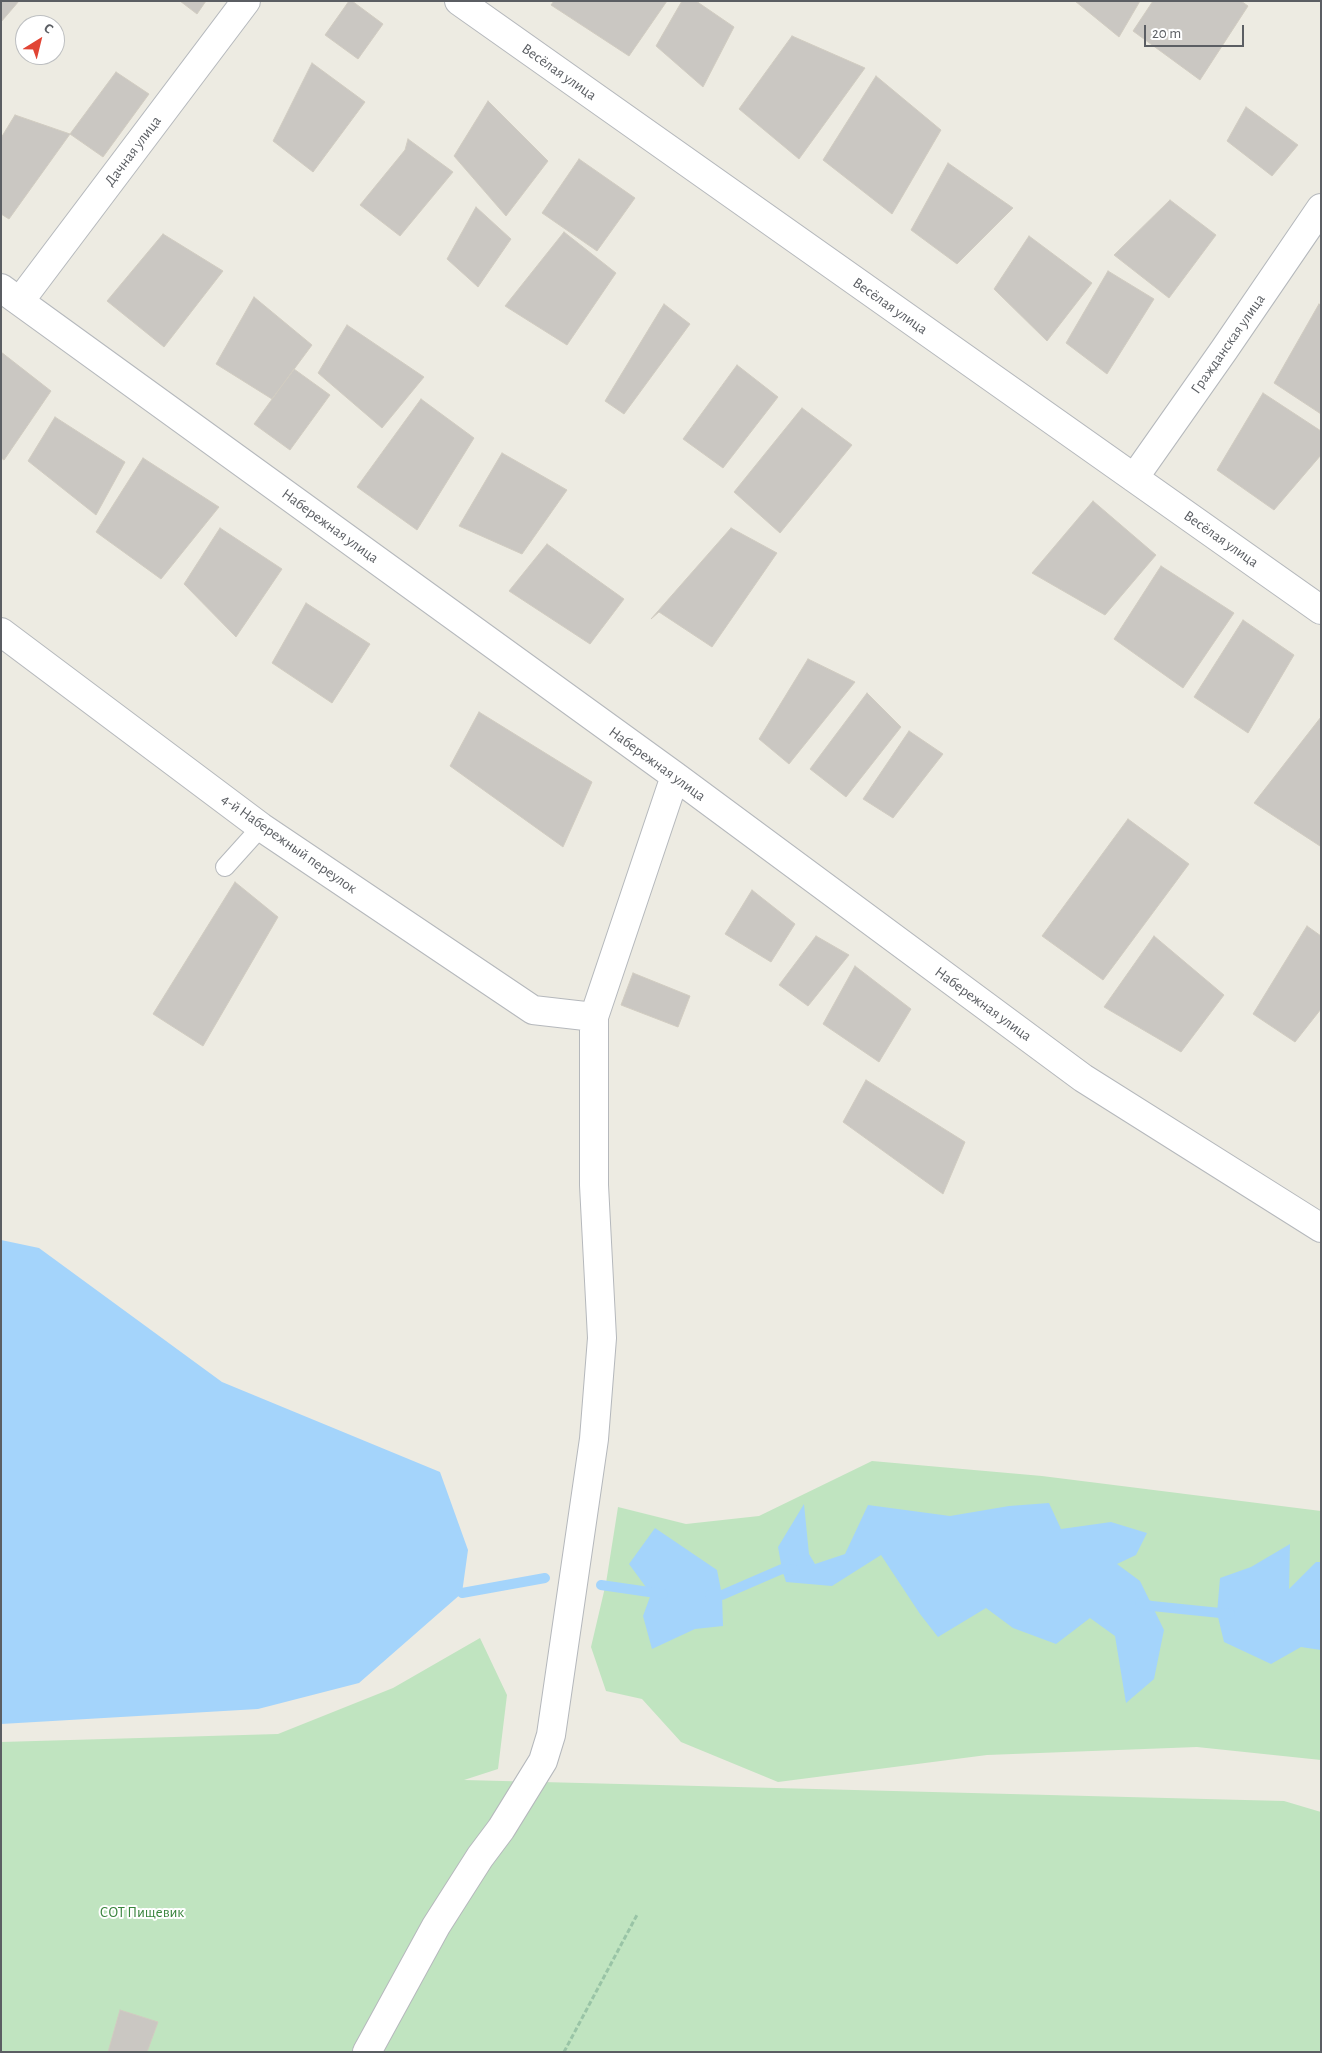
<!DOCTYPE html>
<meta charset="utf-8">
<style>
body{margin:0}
#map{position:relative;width:1322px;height:2053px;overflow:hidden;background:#edebe2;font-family:"Alegreya Sans",sans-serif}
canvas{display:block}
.frame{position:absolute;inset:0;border:2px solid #5b5e63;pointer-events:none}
.north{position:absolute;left:15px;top:15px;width:50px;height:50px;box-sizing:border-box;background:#fff;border:1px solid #bdbfc1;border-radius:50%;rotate:36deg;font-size:14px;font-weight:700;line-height:20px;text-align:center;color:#5b5e63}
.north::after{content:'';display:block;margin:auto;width:18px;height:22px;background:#e14434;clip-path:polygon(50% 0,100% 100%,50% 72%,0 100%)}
.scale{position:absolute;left:1144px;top:25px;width:100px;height:22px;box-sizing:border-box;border:2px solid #5b5e63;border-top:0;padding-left:6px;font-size:15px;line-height:18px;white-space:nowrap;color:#5b5e63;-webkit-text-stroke:4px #fff;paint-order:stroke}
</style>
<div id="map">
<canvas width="1322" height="2053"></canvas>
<div class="frame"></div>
<div class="north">С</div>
<div class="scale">20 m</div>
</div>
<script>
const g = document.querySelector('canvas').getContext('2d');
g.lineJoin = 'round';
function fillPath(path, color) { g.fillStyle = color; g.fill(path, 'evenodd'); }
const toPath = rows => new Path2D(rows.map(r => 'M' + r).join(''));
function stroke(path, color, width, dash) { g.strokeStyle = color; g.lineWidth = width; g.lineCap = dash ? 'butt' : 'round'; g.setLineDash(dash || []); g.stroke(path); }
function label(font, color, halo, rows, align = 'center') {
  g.font = font + ' "Alegreya Sans",sans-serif'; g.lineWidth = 4; g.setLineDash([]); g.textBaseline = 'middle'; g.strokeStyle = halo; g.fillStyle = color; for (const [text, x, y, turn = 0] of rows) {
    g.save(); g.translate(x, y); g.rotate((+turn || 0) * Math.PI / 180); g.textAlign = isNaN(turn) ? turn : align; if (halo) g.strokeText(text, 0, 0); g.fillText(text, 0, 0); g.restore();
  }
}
fillPath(toPath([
 [872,1461,1042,1476,1321,1511,1321,1760,1197,1747,987,1755,778,1782,681,1742,642,1699,606,1691,591,1647,606,1583,618,1507,686,1524,759,1516],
 [480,1638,507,1695,498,1769,464,1780,1284,1801,1321,1812,1321,2052,1,2052,1,1742,278,1734,393,1688]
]), '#c0e4c0');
fillPath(toPath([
 [1,1240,39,1248,222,1382,440,1472,468,1550,462,1593,359,1683,258,1709,1,1724],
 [1049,1503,1061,1529,1111,1522,1147,1533,1136,1555,1117,1564,1140,1581,1164,1630,1154,1679,1126,1703,1115,1636,1090,1618,1056,1644,1013,1628,986,1608,938,1637,920,1614,881,1555,832,1586,786,1582,782,1569,778,1547,804,1504,809,1554,815,1564,845,1554,868,1505,950,1516,1009,1506],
 [655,1528,717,1570,722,1595,723,1626,695,1629,652,1649,643,1616,651,1594,629,1564],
 [1290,1544,1289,1589,1316,1562,1321,1562,1321,1650,1301,1647,1271,1664,1224,1642,1217,1613,1220,1578,1251,1567]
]), '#a4d4fb');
stroke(toPath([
 [601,1585,663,1594],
 [462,1593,545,1578],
 [710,1595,722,1595,782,1569,795,1570],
 [1140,1603,1152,1606,1230,1614]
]), '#a4d4fb', 10);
const building = toPath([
 [1,1,19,1,1,22,1,1],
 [180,1,206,1,197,14,180,1],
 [349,1,352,1,383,24,358,59,325,35,349,1],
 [554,1,667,1,629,56,551,5,554,1],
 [682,1,696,1,734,27,703,87,656,46,682,1],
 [1075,1,1140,1,1119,37,1075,1],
 [1153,1,1241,1,1248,6,1200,80,1133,31,1153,1],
 [792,36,865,68,799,159,739,109,792,36],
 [312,63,365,102,313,172,273,141,312,63],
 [116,72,149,94,103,157,70,134,116,72],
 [876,76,941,130,892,214,823,160,876,76],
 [488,101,548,161,506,216,454,156,488,101],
 [1246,107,1298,145,1272,176,1227,141,1246,107],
 [15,115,70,134,9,219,1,214,1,138,15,115],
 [408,139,453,172,400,236,360,205,405,150,408,139],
 [579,159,635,198,597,251,542,213,579,159],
 [948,163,1013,208,957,264,911,230,948,163],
 [1170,200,1216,235,1169,298,1114,255,1170,200],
 [476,207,511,239,478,287,447,259,476,207],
 [564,232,616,273,567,345,505,306,564,232],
 [163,234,223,271,164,347,107,301,163,234],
 [1029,236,1092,283,1047,341,994,289,1029,236],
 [1108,271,1154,299,1107,374,1066,343,1108,271],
 [254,297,312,345,272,399,216,364,254,297],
 [664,304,690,324,624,414,605,401,664,304],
 [1319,304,1321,306,1321,414,1274,383,1319,304],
 [347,325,424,377,382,428,318,373,347,325],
 [1,352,51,391,4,460,1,458,1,352],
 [737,365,778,397,723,468,683,439,737,365],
 [294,369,330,395,290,450,254,424,294,369],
 [1263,393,1321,431,1321,455,1274,510,1217,470,1263,393],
 [421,399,474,438,417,530,357,487,421,399],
 [802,408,852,445,780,533,734,492,802,408],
 [55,417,125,462,96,515,28,461,55,417],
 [502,453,567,490,522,554,459,526,502,453],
 [143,458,219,507,161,579,96,532,143,458],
 [1093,501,1156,555,1105,615,1032,573,1093,501],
 [220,528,282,569,236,637,184,584,220,528],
 [731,528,777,553,712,647,659,612,651,619,731,528],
 [547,544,624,599,590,644,509,591,547,544],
 [1161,566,1234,613,1183,688,1114,639,1161,566],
 [306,603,370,644,332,703,272,663,306,603],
 [1243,620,1294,655,1248,733,1194,697,1243,620],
 [808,659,855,682,789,764,759,739,808,659],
 [867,693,901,727,846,797,810,769,867,693],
 [479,712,592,782,563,847,450,766,479,712],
 [1321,717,1321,845,1320,846,1254,803,1321,717],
 [909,731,943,754,893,818,863,799,909,731],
 [1128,819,1189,864,1103,980,1042,936,1128,819],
 [235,882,278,917,203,1046,153,1014,235,882],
 [752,890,795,924,771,962,725,934,752,890],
 [1307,926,1321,936,1321,1009,1295,1042,1253,1014,1307,926],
 [816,936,849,955,808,1006,779,985,816,936],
 [1154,936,1224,995,1181,1052,1104,1007,1154,936],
 [855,966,911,1009,879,1062,823,1024,855,966],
 [633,973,690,996,678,1027,621,1005,633,973],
 [866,1080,965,1142,943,1194,843,1122,866,1080],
 [120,2010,158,2022,147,2052,108,2052,120,2010]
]);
fillPath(building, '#cac7c2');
stroke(building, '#d1ccc1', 1);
const service = toPath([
 [225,867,261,827]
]);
const minor = toPath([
 [459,1,1321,610],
 [1,288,675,776,1083,1078,1321,1228],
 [1134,478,1224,350,1321,208],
 [1,632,261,827,533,1010,594,1017],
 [367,2052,436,1926,480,1857,501,1829,543,1761,551,1735,594,1439,602,1338,594,1185,594,1017,675,776]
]);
const tertiary = toPath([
 [20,301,246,1]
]);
stroke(service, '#b5b8bc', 20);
stroke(minor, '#b5b8bc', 30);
stroke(tertiary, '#b5b8bc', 30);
stroke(toPath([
 [564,2052,638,1913]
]), '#99c4a6', 3, [5, 2.5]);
stroke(service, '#fff', 18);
stroke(minor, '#fff', 28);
stroke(tertiary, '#fff', 28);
label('15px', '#5b5e63', '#fff', [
 ["Весёлая улица",559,72,35],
 ["Дачная улица",133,151,-53],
 ["Весёлая улица",890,306,35],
 ["Гражданская улица",1228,344,-55],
 ["Набережная улица",330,526,36],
 ["Весёлая улица",1221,539,35],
 ["Набережная улица",657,764,36],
 ["4-й Набережный переулок",289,844,35],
 ["Набережная улица",983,1004,36]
]);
label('15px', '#39843d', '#fff', [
 ["СОТ Пищевик",142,1912]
]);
</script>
